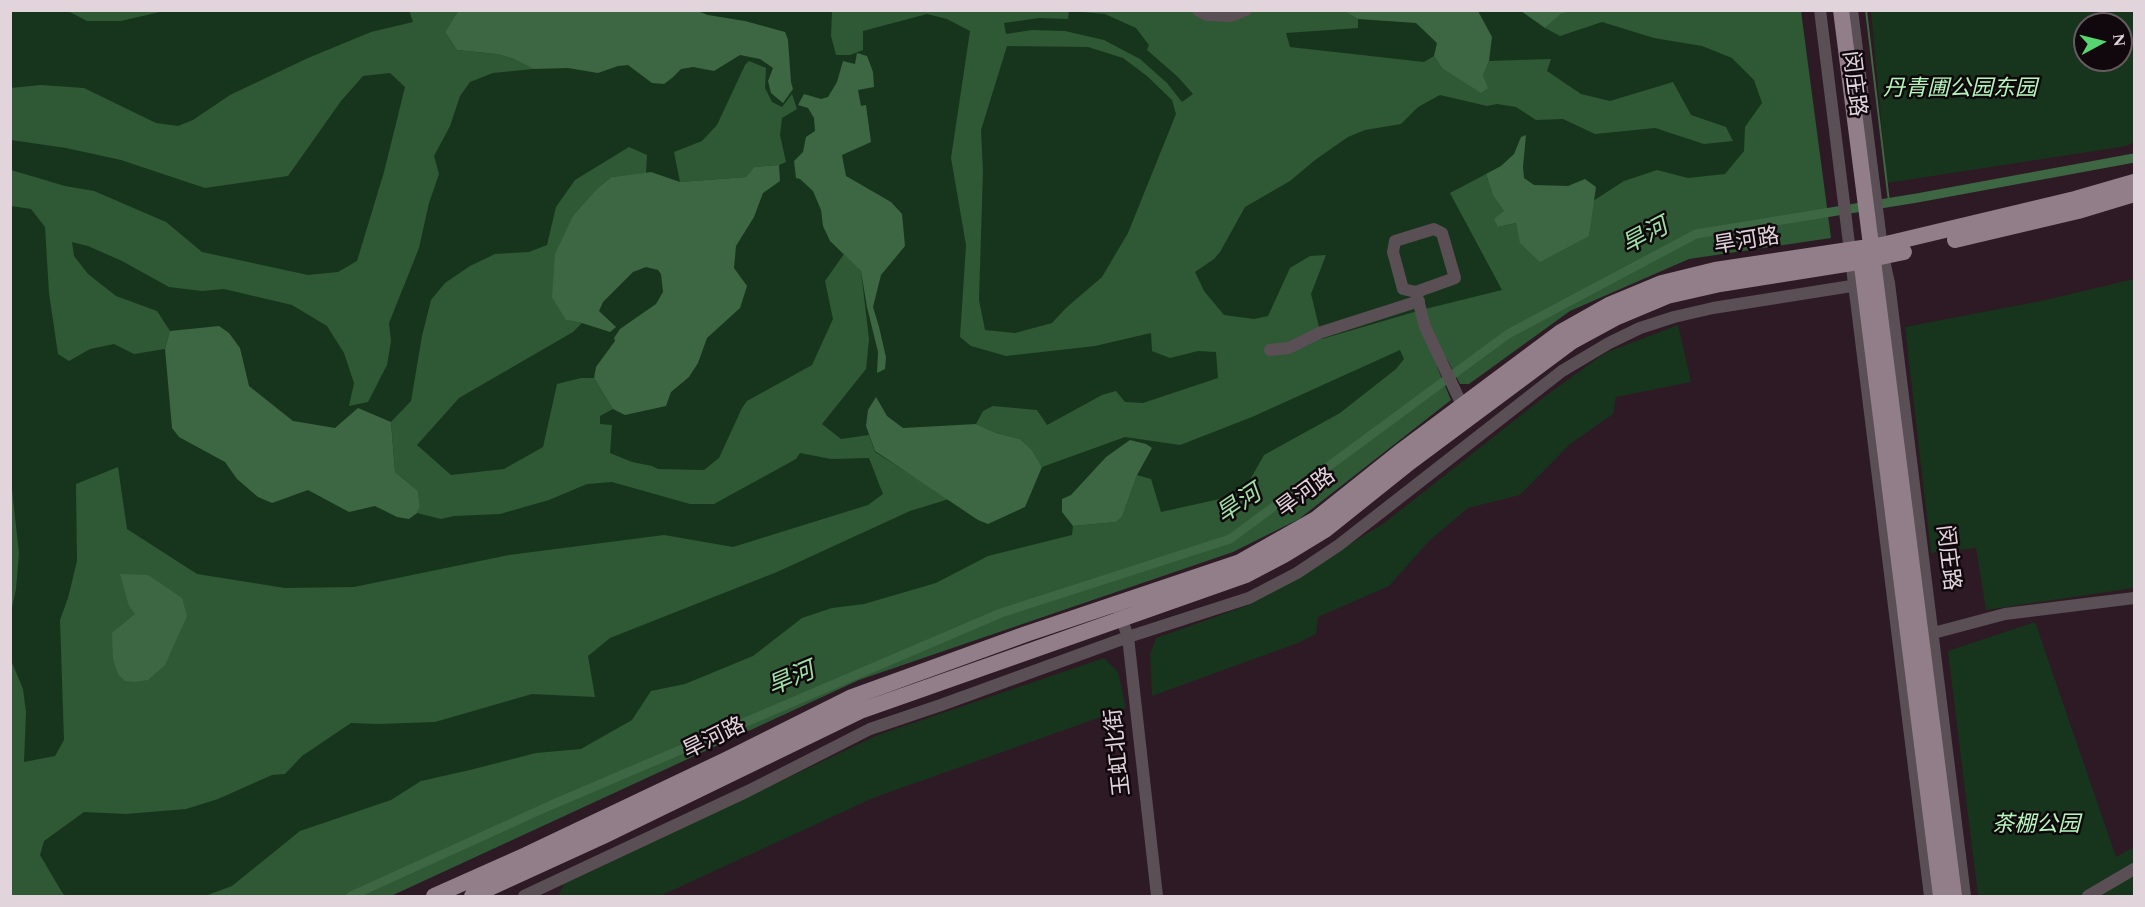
<!DOCTYPE html>
<meta charset="utf-8">
<style>
body{margin:0}
#map{position:relative;width:2145px;height:907px;overflow:hidden;background:#2d1a25;font-family:Spectral,serif}
canvas{display:block}
.frame{position:absolute;inset:0;border:12px solid #e1d4db;pointer-events:none}
.north{position:absolute;left:2073px;top:12px;width:60px;height:60px;box-sizing:border-box;background:#10080c;border:2px solid #645a5f;border-radius:50%;rotate:83deg;font-size:16px;font-weight:700;line-height:24px;text-align:center;color:#e1d4db}
.north::after{content:'';display:block;margin:auto;width:21px;height:27px;background:#57d570;clip-path:polygon(50% 0,100% 100%,50% 72%,0 100%)}
</style>
<div id="map">
<canvas width="2145" height="907"></canvas>
<div class="frame"></div>
<div class="north">N</div>
</div>
<script>
const g = document.querySelector('canvas').getContext('2d');
g.lineJoin = 'round';
function fillPath(path, color) { g.fillStyle = color; g.fill(path, 'evenodd'); }
const toPath = rows => new Path2D(rows.map(r => 'M' + r).join(''));
function stroke(path, color, width, dash) { g.strokeStyle = color; g.lineWidth = width; g.lineCap = dash ? 'butt' : 'round'; g.setLineDash(dash || []); g.stroke(path); }
function label(font, color, halo, rows, align = 'center') {
  g.font = font + ' Spectral,"Noto Sans SC",serif'; g.lineWidth = 5; g.setLineDash([]); g.textBaseline = 'middle'; g.strokeStyle = halo; g.fillStyle = color; for (const [text, x, y, turn = 0] of rows) {
    g.save(); g.translate(x, y); g.rotate((+turn || 0) * Math.PI / 180); g.textAlign = isNaN(turn) ? turn : align; if (halo) g.strokeText(text, 0, 0); g.fillText(text, 0, 0); g.restore();
  }
}
fillPath(toPath([
 [10,11,1801,11,1824,199,1527,304,1436,366,1332,468,298,896,11,896],
 [1871,11,2134,11,2134,142,2127,146,1887,183],
 [2085,24,2121,24,2121,60,2085,60],
 [2134,279,2134,588,1986,610,1976,548,1931,553,1905,327,2041,301],
 [1678,325,1691,382,1616,397,1613,414,1570,444,1520,495,1468,508,1429,541,1389,586,1318,617,1316,634,1298,643,1152,696,1150,654,1156,638,1249,605,1383,524,1544,397,1605,353],
 [2035,622,2116,857,2134,847,2134,896,1978,896,1948,651],
 [1104,658,1118,672,1126,708,873,798,660,896,559,896,559,894,564,884,878,735]
]), '#17351c');
fillPath(toPath([
 [409,10,458,11,445,32,457,50,497,54,514,59,533,69,493,73,470,82,460,96,450,126,434,156,439,174,429,203,419,248,389,323,391,341,387,365,368,402,349,406,354,383,344,353,327,326,292,305,224,289,202,291,169,287,122,261,88,246,72,242,74,256,88,274,116,296,157,311,170,331,165,349,134,354,114,344,90,349,69,361,58,354,49,293,45,227,31,209,11,206,11,170,65,186,94,191,166,222,202,252,308,275,338,272,357,261,384,172,405,87,390,73,363,76,341,101,288,176,205,188,121,160,66,148,11,140,11,88,41,85,84,88,156,123,178,126,193,120,230,95,308,58,371,32,413,22],
 [1571,10,1801,11,1831,238,1689,259,1570,311,1469,384,1460,384,1447,359,1437,367,1451,400,1299,519,1233,552,859,680,391,896,205,896,232,886,300,831,391,800,421,781,470,770,536,753,581,749,632,720,651,691,685,684,753,656,802,618,832,608,864,604,936,583,988,556,1072,535,1073,526,1116,522,1122,517,1137,475,1151,479,1161,512,1242,494,1264,455,1340,413,1396,369,1404,359,1400,350,1252,417,1180,445,1125,437,1042,467,1032,450,1020,439,996,433,976,424,983,411,993,406,1037,410,1047,425,1102,395,1116,391,1125,402,1143,403,1218,378,1216,352,1198,351,1170,358,1152,351,1151,333,1095,346,1006,356,971,346,960,337,966,245,951,158,970,31,947,19,927,14,863,31,863,50,850,55,836,55,831,36,832,11,1069,11,1068,19,1039,18,1004,23,1006,34,1032,30,1065,31,1104,40,1140,59,1167,83,1182,102,1193,94,1178,77,1147,50,1149,45,1136,28,1105,14,1071,11,1344,11,1358,19,1358,28,1286,33,1290,47,1424,62,1434,56,1442,68,1483,76,1489,61,1551,59,1547,71,1581,94,1610,101,1673,82,1691,115,1726,127,1733,141,1704,144,1655,128,1595,134,1563,119,1536,120,1516,107,1497,104,1487,106,1440,95,1418,107,1401,124,1365,130,1348,137,1315,160,1290,181,1245,207,1220,252,1214,259,1195,272,1204,291,1224,315,1254,319,1268,316,1290,268,1310,256,1326,255,1311,294,1322,339,1421,310,1502,290,1450,193,1486,174,1493,196,1504,211,1498,227,1516,223,1521,243,1589,236,1593,201,1624,181,1657,170,1688,178,1725,174,1744,151,1745,127,1762,103,1754,80,1732,58,1702,46,1654,38,1602,22,1560,36,1545,28,1561,14],
 [1007,46,1088,47,1123,58,1147,76,1172,100,1176,114,1128,233,1102,277,1066,308,1052,323,1015,333,985,330,979,300,983,171,981,130],
 [68,11,164,11,121,21,87,21],
 [749,61,766,68,765,88,772,102,782,107,792,94,797,109,782,118,780,135,786,162,779,165,754,167,746,177,680,182,674,152,702,141,717,125,745,65],
 [629,147,647,155,646,173,612,177,566,320,582,323,573,332,459,398,417,445,451,475,504,469,543,447,557,384,581,378,594,378,613,409,600,416,600,424,612,425,610,453,632,462,652,466,658,469,704,470,719,458,742,408,747,401,812,365,833,319,825,281,844,254,861,271,869,339,866,369,822,424,841,439,869,435,875,452,949,499,910,511,777,572,610,638,588,656,595,697,532,694,435,722,378,724,351,723,302,756,285,774,272,775,218,799,186,809,126,814,84,812,44,841,40,855,63,894,67,896,11,896,10,658,23,689,26,712,24,762,55,756,64,740,60,620,68,598,77,561,76,484,118,467,127,529,197,574,285,588,354,587,509,555,664,535,733,547,868,505,883,494,869,458,831,459,800,453,796,459,714,504,690,504,612,482,587,484,549,500,500,514,454,516,441,519,417,513,420,507,418,491,395,472,391,422,411,401,422,336,431,300,445,283,470,266,495,254,529,252,547,245,556,207,575,180],
 [11,481,19,553,16,589,11,612]
]), '#2e5934');
fillPath(toPath([
 [458,11,695,10,708,15,745,21,785,32,788,40,791,82,793,89,783,103,771,93,768,81,773,68,760,59,740,55,714,71,693,67,681,69,672,78,664,84,652,83,628,65,618,66,598,73,568,68,533,69,514,59,497,54,457,50,445,32],
 [1344,11,1478,11,1492,37,1489,61,1483,76,1488,88,1481,93,1442,68,1434,56,1437,43,1416,23,1358,19],
 [1521,11,1521,10,1571,11,1561,14,1545,28],
 [857,53,867,56,873,72,874,87,858,90,861,106,866,105,871,142,842,155,846,176,891,202,902,214,905,246,881,275,873,307,879,327,886,357,885,369,877,373,878,352,867,307,861,271,830,241,823,226,821,210,813,191,800,179,796,178,794,161,803,152,806,137,815,131,814,118,808,108,798,105,804,94,821,99,828,97,837,82,843,61,855,64],
 [1526,135,1523,167,1524,178,1534,185,1568,186,1585,179,1596,187,1589,236,1540,262,1520,243,1516,223,1498,227,1494,219,1504,211,1493,196,1486,174,1501,166,1514,154,1521,137],
 [779,165,780,181,763,193,754,217,736,246,734,268,747,286,740,308,707,338,698,363,689,377,671,392,666,406,625,415,613,409,594,378,596,367,615,341,614,338,620,329,656,304,663,292,661,274,658,270,646,267,633,272,603,302,599,311,616,327,610,332,582,323,566,320,552,297,555,254,573,216,597,189,612,177,651,172,680,182,746,177,754,167],
 [219,326,229,333,240,348,249,386,293,421,335,428,358,408,391,422,395,472,418,491,420,507,417,513,409,519,397,517,375,506,349,512,308,490,272,503,258,497,237,479,225,462,179,437,172,428,165,349,170,331],
 [876,397,887,416,903,428,976,424,996,433,1020,439,1032,450,1042,467,1025,507,988,524,978,520,875,451,866,426,868,410],
 [1130,440,1146,444,1152,448,1137,475,1122,517,1116,522,1073,526,1062,512,1062,499,1071,495,1106,457],
 [120,574,148,575,182,598,187,616,165,665,148,680,135,682,125,681,118,674,113,659,112,633,135,614,129,606]
]), '#3c6742');
stroke(toPath([
 [1866,10,1889,202]
]), '#3c6742', 2);
stroke(toPath([
 [351,896,549,806,1001,613,1230,539,1508,334,1696,234,1917,198,2134,158]
]), '#3c6742', 9);
stroke(toPath([
 [1198,10,1207,15,1231,16,1246,10],
 [1820,10,1930,896],
 [1852,10,1883,256,1889,283,1965,896],
 [1416,292,1403,289,1393,252,1395,241,1434,229,1442,233,1455,278,1416,292,1425,327,1462,405],
 [1270,350,1289,348,1319,333,1419,301],
 [1119,611,1128,637,1157,896],
 [1926,635,2005,614,2134,598],
 [524,896,748,791,870,729,941,705,1128,637,1249,598,1297,573,1339,545,1562,371,1609,343,1640,328,1674,317,1713,308,1864,284,1866,277],
 [2088,896,2134,869]
]), '#5a4f55', 12);
stroke(toPath([
 [1841,10,1954,896],
 [1955,240,2078,211,2134,194],
 [1861,258,1941,896],
 [434,896,526,855,728,759,852,697,1026,634,1240,562,1316,519,1400,452,1561,332,1609,305,1662,283,1715,270,1882,245,2075,199,2134,182],
 [472,896,601,837,860,711,1246,575,1284,555,1325,530,1410,462,1571,342,1617,317,1667,296,1720,284,1852,263,1904,252]
]), '#927e89', 16);
label('22px', '#e1d4db', '#10080c', [
 ["闵庄路",1852,84,83],
 ["旱河路",1747,243,-9],
 ["旱河路",1307,494,-36],
 ["闵庄路",1946,558,83],
 ["旱河路",715,740,-26],
 ["玉虹北街",1120,752,-96]
]);
label('italic 22px', '#b3f8bb', '#10080c', [
 ["丹青圃公园东园",1960,91],
 ["茶棚公园",2036,827]
]);
label('italic 24px', '#9de1a5', '#10080c', [
 ["旱河",1646,238,-28],
 ["旱河",1240,506,-34],
 ["旱河",792,681,-23]
]);
</script>
